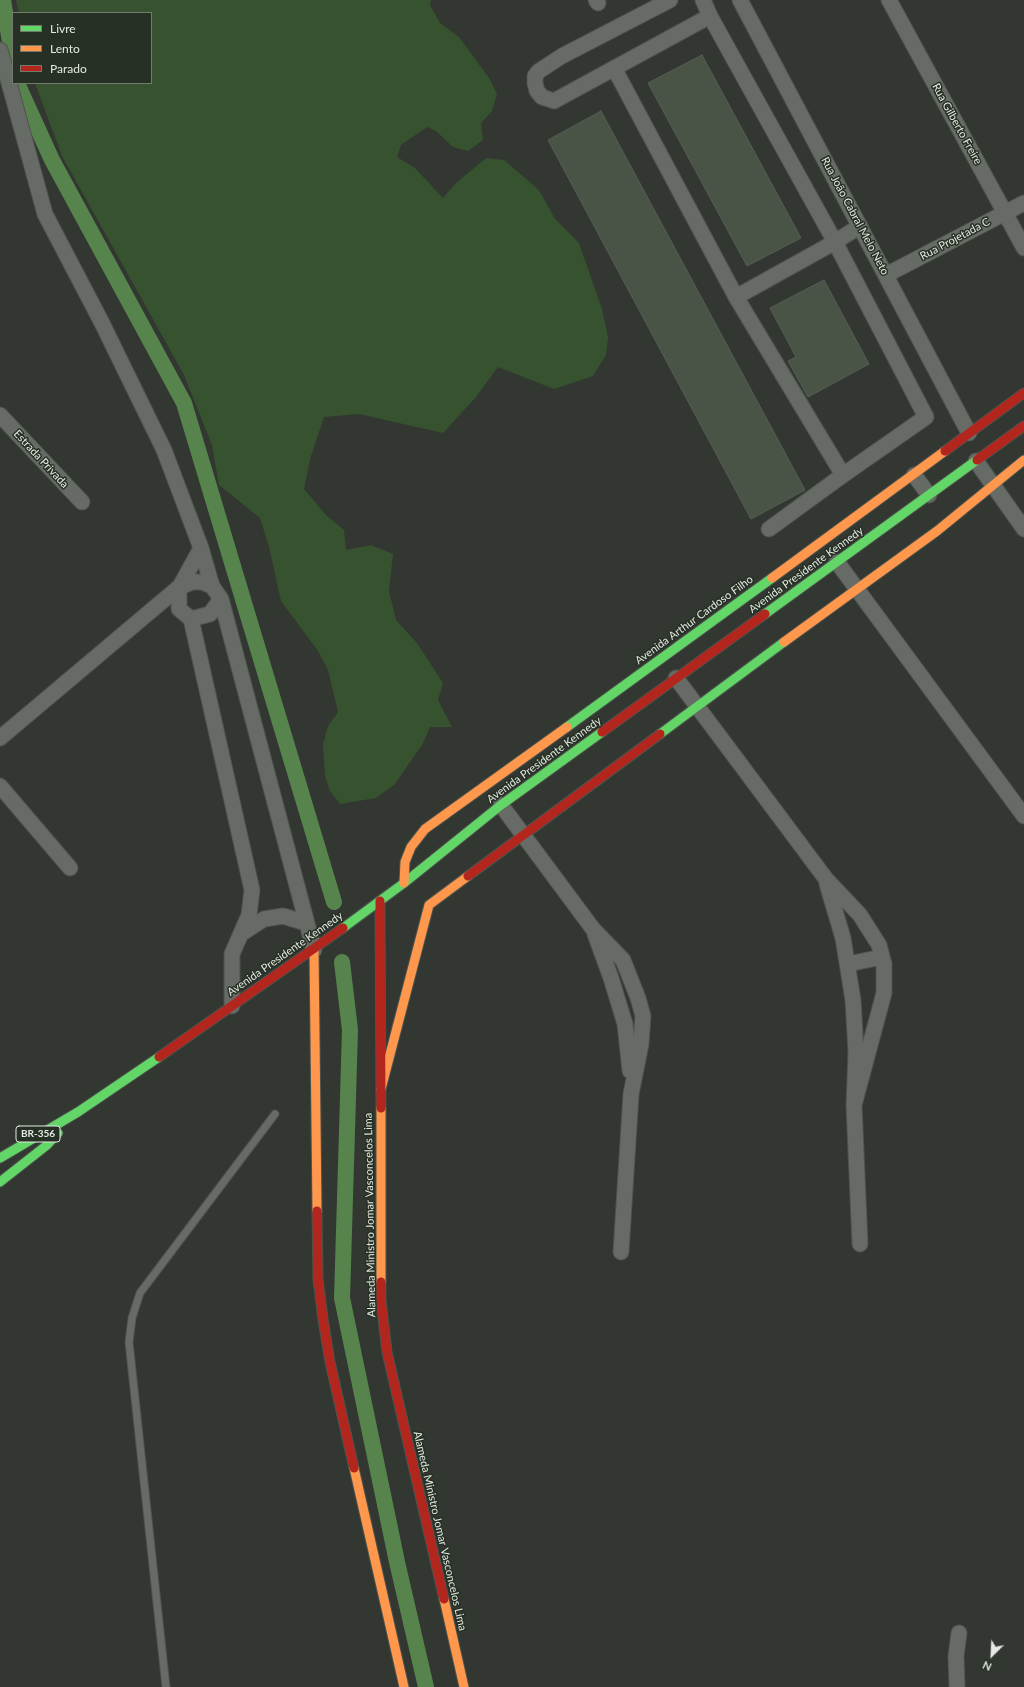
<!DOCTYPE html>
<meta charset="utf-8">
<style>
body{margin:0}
#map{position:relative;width:1024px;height:1687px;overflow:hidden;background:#323731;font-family:Lato,sans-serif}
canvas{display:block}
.legend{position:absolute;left:12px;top:12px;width:140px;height:72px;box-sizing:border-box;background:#273024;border:1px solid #737a70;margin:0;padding:5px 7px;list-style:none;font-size:12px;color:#e4eae3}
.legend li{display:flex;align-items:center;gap:8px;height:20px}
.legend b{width:20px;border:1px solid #737a70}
.north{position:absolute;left:972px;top:1635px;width:40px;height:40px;-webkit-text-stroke:3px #273024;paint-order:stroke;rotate:204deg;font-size:11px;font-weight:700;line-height:16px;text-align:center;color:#e4eae3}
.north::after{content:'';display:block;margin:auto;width:14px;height:18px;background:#e4eae3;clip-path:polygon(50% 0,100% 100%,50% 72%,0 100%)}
</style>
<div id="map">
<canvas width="1024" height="1687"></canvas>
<ul class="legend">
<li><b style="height:5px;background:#63d668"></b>Livre</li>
<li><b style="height:5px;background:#ff974d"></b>Lento</li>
<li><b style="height:5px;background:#b3261e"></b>Parado</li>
</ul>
<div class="north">N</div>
</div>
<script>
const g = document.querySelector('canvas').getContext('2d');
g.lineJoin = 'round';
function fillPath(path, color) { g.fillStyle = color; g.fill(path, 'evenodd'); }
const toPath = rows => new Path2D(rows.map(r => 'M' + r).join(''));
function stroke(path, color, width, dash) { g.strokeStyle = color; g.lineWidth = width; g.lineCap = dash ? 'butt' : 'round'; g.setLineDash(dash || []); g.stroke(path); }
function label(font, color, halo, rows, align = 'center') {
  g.font = font + ' Lato,sans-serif'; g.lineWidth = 3; g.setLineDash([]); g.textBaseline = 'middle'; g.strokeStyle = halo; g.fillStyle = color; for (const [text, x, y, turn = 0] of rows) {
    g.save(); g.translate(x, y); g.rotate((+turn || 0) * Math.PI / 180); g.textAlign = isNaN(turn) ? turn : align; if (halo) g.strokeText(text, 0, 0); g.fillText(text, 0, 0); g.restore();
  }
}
fillPath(toPath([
 [16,0,431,0,430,5,440,23,459,37,489,78,497,94,492,111,481,123,483,140,468,151,453,147,436,131,427,127,401,145,397,157,415,168,443,198,456,183,486,158,504,160,539,190,555,219,579,243,602,309,608,337,606,355,593,376,554,389,498,367,476,397,443,433,359,414,324,417,311,456,304,489,326,515,344,530,346,550,371,545,393,554,389,591,396,620,417,643,443,683,438,700,452,727,430,727,422,745,395,784,376,798,340,804,330,791,325,776,323,744,328,726,338,712,328,670,318,651,281,601,269,547,260,518,219,485,212,445,184,375,62,156,35,83,151,83,151,13,19,13]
]), '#36522f');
stroke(toPath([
 [3,0,13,60],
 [17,83,52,160,184,403,334,902],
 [342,962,350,1030,342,1298,397,1562,426,1687]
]), '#57844d', 16);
const building = toPath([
 [702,55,801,238,747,266,648,83,702,55],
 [601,111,805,490,751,519,548,140,601,111],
 [824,280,869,364,808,397,788,361,796,357,770,308,824,280]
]);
fillPath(building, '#495446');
stroke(building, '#585c57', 1);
const lane = toPath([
 [166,1687,129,1342,132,1318,140,1293,275,1114]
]);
const street = toPath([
 [596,0,598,3],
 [670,0,562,56,539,71,535,76,535,83,537,91,542,97,554,101,710,16,835,242,926,417,843,475,769,529],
 [703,0,710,16],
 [740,0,969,433],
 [889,0,1024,248],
 [0,50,45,214,102,323,164,450,201,548,212,586,221,599,314,950],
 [614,68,736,297,843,475],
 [886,275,1024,203],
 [736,297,835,242,860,226],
 [0,415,82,502],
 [976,461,1024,529],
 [914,475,929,495],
 [201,548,179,588,179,609,191,619,210,614,221,599],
 [837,562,1024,816],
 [191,619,252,890,249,915,232,954,232,1006],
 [676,678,826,879,860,915,879,945,884,964,884,993,854,1105],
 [0,738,178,588,192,582,202,582,212,586],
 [0,786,70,868],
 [501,805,593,929,623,960,638,998,643,1016,641,1044,631,1094,621,1252],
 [827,884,843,938,853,1000,856,1052,854,1105,860,1244],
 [241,934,264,919,283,916,306,923],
 [595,934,611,978,625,1024,630,1071],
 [848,964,882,957],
 [957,1687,956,1656,959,1633]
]);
const fast = toPath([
 [765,614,977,460],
 [567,727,772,578],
 [660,734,784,642],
 [343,928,404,883,501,805,602,732],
 [0,1158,78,1112,159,1057],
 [0,1182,47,1145,58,1133]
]);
const slow = toPath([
 [772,578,945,451],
 [784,642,937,531,1024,460],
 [404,883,405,862,411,847,425,829,567,727],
 [314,950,317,1211],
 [381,1089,429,905,468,876],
 [381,1108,381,1282],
 [354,1468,404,1687],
 [444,1599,464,1687]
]);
const jam = toPath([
 [945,451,1024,393],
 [977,460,1024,426],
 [602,732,765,614],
 [468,876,660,734],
 [380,901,381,1108],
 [159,1057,343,928],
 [317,1211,318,1279,323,1319,330,1362,354,1468],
 [381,1282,381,1300,387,1352,444,1599]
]);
stroke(lane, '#4f534e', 9);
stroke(street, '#4f534e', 17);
stroke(fast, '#4f534e', 11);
stroke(slow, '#4f534e', 11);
stroke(jam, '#4f534e', 11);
stroke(lane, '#676b66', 7);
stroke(street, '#676b66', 15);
stroke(fast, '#63d668', 9);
stroke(slow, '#ff974d', 9);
stroke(jam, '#b3261e', 9);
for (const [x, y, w] of [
 [38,1134,44]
]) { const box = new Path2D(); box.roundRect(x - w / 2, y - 8, w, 16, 3); g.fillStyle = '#273024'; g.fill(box); stroke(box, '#e4eae3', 1); }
label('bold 10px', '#e4eae3', null, [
 ["BR-356",38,1134]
]);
label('11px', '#e4eae3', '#273024', [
 ["Rua Gilberto Freire",957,124,61],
 ["Rua João Cabral Melo Neto",855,216,62],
 ["Rua Projetada C",955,239,-28],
 ["Estrada Privada",41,459,47],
 ["Avenida Presidente Kennedy",806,570,-36],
 ["Avenida Arthur Cardoso Filho",694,620,-36],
 ["Avenida Presidente Kennedy",544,760,-36],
 ["Avenida Presidente Kennedy",285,954,-35],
 ["Alameda Ministro Jomar Vasconcelos Lima",370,1215,-91],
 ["Alameda Ministro Jomar Vasconcelos Lima",440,1531,77]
]);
</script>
